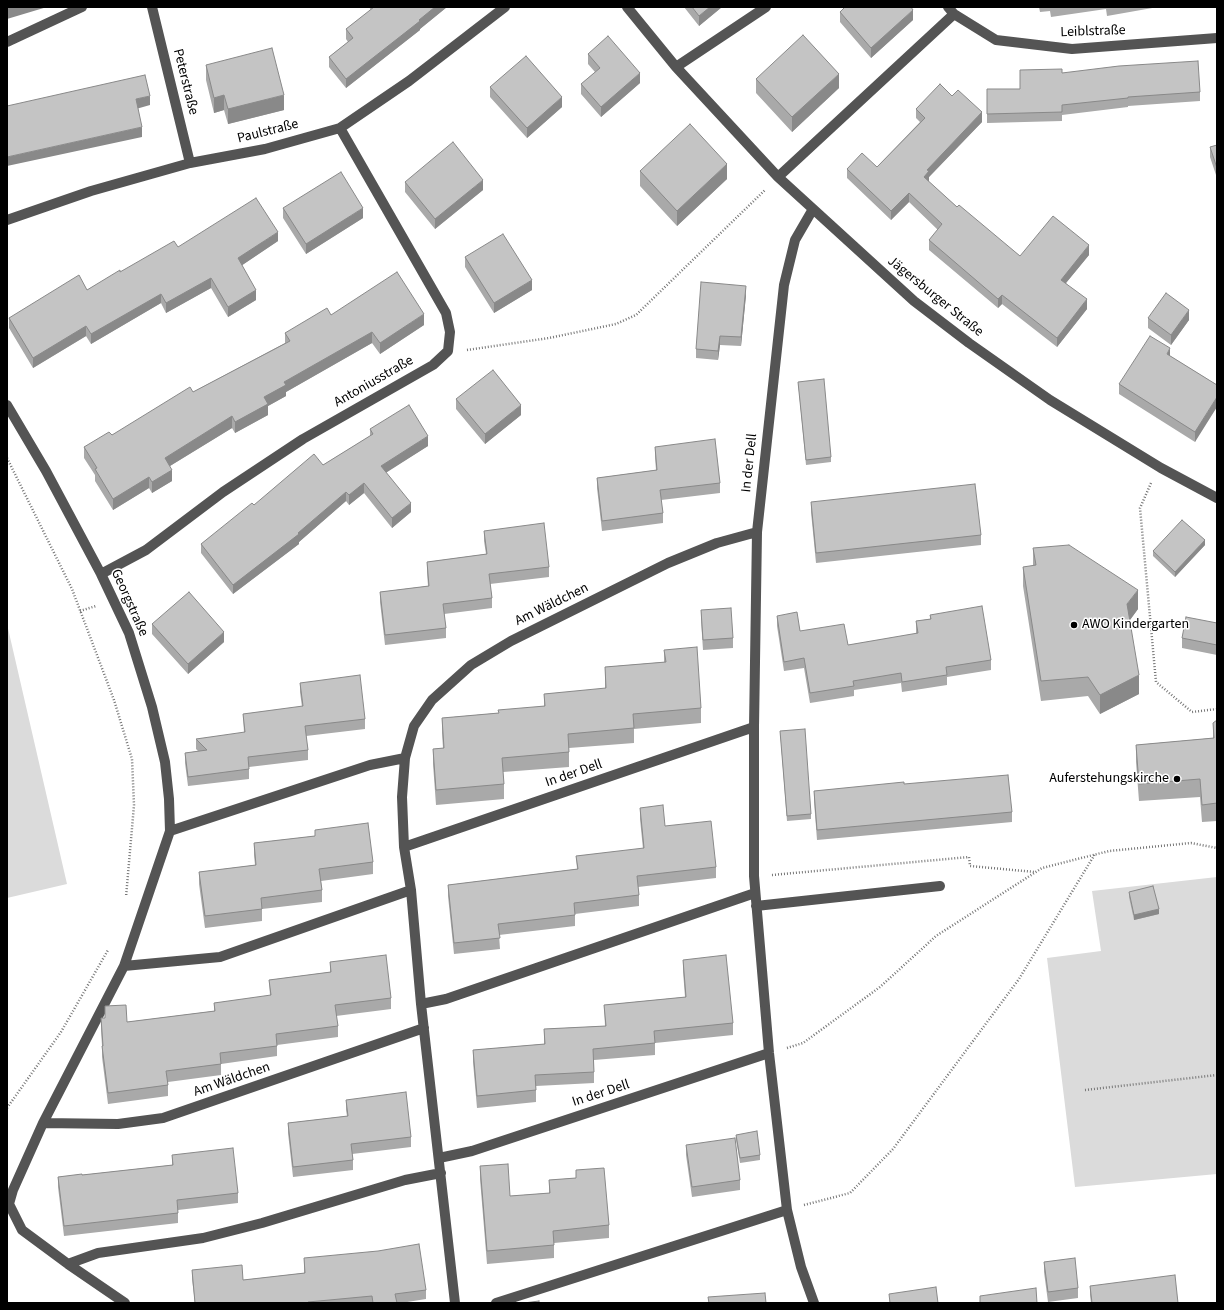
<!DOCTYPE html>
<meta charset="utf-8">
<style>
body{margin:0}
#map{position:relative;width:1224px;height:1310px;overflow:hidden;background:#fff;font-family:"Source Sans 3",sans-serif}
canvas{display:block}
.frame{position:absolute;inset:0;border:8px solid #000;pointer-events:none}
</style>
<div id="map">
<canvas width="1224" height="1310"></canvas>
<div class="frame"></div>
</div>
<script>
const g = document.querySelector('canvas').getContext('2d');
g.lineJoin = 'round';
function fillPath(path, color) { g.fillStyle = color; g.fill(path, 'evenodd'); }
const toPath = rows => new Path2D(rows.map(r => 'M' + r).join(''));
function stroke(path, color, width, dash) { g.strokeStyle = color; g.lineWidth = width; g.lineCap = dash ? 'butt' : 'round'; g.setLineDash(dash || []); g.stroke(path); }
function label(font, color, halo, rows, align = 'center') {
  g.font = font + ' "Source Sans 3",sans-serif'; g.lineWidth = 3; g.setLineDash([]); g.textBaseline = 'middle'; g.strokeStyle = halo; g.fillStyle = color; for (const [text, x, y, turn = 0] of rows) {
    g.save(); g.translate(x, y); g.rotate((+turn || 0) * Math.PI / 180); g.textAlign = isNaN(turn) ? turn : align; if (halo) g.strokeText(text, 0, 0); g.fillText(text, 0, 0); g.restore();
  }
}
fillPath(toPath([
 [7,624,67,884,7,898],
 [1217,877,1217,1174,1075,1187,1047,958,1101,951,1092,891]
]), '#dbdbdb');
stroke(toPath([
 [467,350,549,338,616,324,636,315,765,190],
 [7,458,72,589,114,700,132,759,134,805,126,897],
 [1151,483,1140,508,1156,682,1192,712,1217,709],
 [80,611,96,606],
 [772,875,969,857,970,866,1035,872],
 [787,1048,803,1043,880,987,936,936,1042,868,1109,851,1191,843,1217,848],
 [1085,1090,1217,1075],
 [7,1108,61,1032,108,950],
 [804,1205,850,1193,893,1149,1019,979,1095,854]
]), '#767676', 2.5, [1, 2]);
stroke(toPath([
 [152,7,190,163],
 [627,7,676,67,778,177,914,301,969,343,1050,400,1161,468,1217,498],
 [948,7,954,14,996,40,1072,49,1217,38],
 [7,42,82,7],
 [676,67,766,7],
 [778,177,954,14],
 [813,209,795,240,784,285,757,532,754,727,754,876,769,1053,787,1210,801,1267,814,1303],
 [7,220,91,191,190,163,265,149,340,128,409,81,505,7],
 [7,405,46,471,101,574,129,633,152,707,165,762,169,799,170,831,124,966,43,1123,13,1190,9,1204,22,1230,68,1264,125,1303],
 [101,574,146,550,223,492,303,439,433,365,448,351,450,332,446,313,340,128],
 [170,831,370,765,405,758],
 [404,847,754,727],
 [756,906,940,886],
 [124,966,220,957,411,890],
 [421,1004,446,999,755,893],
 [43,1123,118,1124,163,1118,424,1028],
 [439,1158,472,1151,769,1053],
 [68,1264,98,1253,203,1238,262,1223,405,1180,441,1173],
 [455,1303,421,1004,411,890,404,847,402,797,405,758,414,726,432,700,471,665,511,641,668,563,717,543,757,532],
 [496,1303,787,1210]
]), '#545454', 10);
fillPath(toPath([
 [369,7,447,7,420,29,420,30,346,88,329,67,329,57,348,42,346,39,346,29,371,10],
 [684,7,722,7,699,26],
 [1039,7,1158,7,1107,16,1106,9,1051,17,1050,11,1040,12],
 [840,12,913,20,871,58,840,22],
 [588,54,640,83,601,117,581,94,581,84,595,72,588,64],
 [206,65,284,110,228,124,224,110,214,113,206,80],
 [1062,73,1200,92,1200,101,1128,106,1128,107,1062,115,1062,121,987,123,987,89,1020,89],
 [756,79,839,88,792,132,756,93],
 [490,87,562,107,527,138,490,97],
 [952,96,982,122,929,177,928,181,957,207,1020,256,1089,255,1066,283,1087,309,1057,347,1002,304,998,308,929,250,929,240,938,230,909,202,891,220,847,178,847,169,877,167,920,122,916,118,916,109],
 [1217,145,1217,178,1210,157,1210,147],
 [640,171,727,179,677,226,640,186],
 [405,182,483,190,435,229,405,192],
 [283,208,363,218,306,254,283,218],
 [278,241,242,265,256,300,228,317,211,288,166,313,161,303,91,344,86,336,33,368,9,328,9,318,87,290,120,272,178,247],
 [465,257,532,290,494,313,465,267],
 [746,295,741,346,720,345,718,360,696,358,696,349],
 [331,315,424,325,380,354,372,343,286,392,286,396,268,406,268,415,235,433,232,428,170,466,172,481,152,493,149,488,113,510,95,481,95,475,84,458,84,447,112,435,285,343,285,333],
 [1148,318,1189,320,1171,345,1148,328],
 [1170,356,1217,385,1195,442,1119,394,1119,384],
 [798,382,831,457,831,462,806,465],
 [456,399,521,415,485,444,456,409],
 [370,429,428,446,386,472,411,512,392,528,364,493,349,505,346,501,299,542,299,544,233,594,201,553,201,544,254,505,323,465,370,436],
 [655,447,720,483,720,493,661,500,663,513,663,523,602,531,597,488,597,478,656,470,655,457],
 [811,502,981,535,981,545,816,563,811,512],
 [484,531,549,567,549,577,490,584,492,598,492,608,444,614,446,628,446,638,385,645,380,602,380,592,428,586,427,572,427,562,486,554,484,541],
 [1205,545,1175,577,1153,556,1153,551],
 [1033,548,1138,609,1130,620,1139,694,1100,714,1088,696,1041,701,1023,586,1023,567,1033,566],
 [701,610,733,638,733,648,703,650,701,620],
 [930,615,991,660,991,670,947,677,947,685,902,692,901,683,854,690,854,696,810,703,804,668,784,671,777,626,777,616,800,631,848,645,916,634,916,621,930,619],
 [1217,623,1217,655,1182,648,1182,638],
 [152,624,224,642,188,674,152,634],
 [664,650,701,708,701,723,634,729,634,743,569,748,569,767,503,772,504,784,504,799,436,805,433,764,433,749,443,748,442,733,442,718,498,713,544,706,544,694,605,689,605,667,664,662],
 [300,683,365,719,365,729,306,736,308,750,308,760,249,767,249,779,188,786,185,763,185,753,198,751,196,749,196,739,244,733,243,714,302,707,300,692],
 [1217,720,1217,821,1202,822,1200,797,1139,801,1136,762,1136,745,1213,738,1213,723],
 [780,731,811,814,811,819,787,821],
 [904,784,1012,812,1012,822,817,840,814,801,814,791],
 [640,808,665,826,716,867,716,878,638,887,639,895,639,906,575,914,575,926,499,935,500,949,454,954,448,896,448,885,577,869,576,856,643,849,640,819],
 [315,830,373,862,373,874,321,881,322,890,322,902,262,909,262,921,205,928,199,884,199,872,255,865,254,855,254,843,315,836],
 [1129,892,1159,914,1134,920,1129,897],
 [683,960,733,1023,733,1035,655,1043,655,1055,594,1060,594,1083,536,1086,536,1102,477,1108,473,1062,473,1050,544,1044,544,1029,605,1026,604,1005,685,997,683,971],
 [330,962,391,998,391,1009,336,1016,338,1026,338,1037,277,1045,277,1056,221,1064,221,1075,168,1082,168,1096,108,1104,102,1057,102,1046,101,1029,101,1018,127,1022,214,1011,214,1003,270,996,269,980,330,972],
 [346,1100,411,1137,411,1147,352,1154,353,1160,353,1170,293,1177,288,1133,288,1123,347,1116,346,1110],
 [736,1135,760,1155,760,1160,740,1163,736,1140],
 [686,1145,740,1180,740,1190,692,1197,686,1155],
 [172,1155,238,1193,238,1203,178,1210,178,1223,64,1236,58,1187,58,1177,82,1175,172,1165],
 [480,1166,510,1196,549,1193,549,1180,576,1178,576,1170,609,1225,609,1238,554,1243,554,1258,487,1264,480,1179],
 [304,1258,426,1290,426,1299,401,1303,195,1303,192,1279,192,1270,243,1280,304,1273],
 [1044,1262,1078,1288,1078,1298,1048,1302,1044,1272],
 [1090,1286,1178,1303,1091,1303,1090,1295]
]), '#a9a9a9');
fillPath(toPath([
 [10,7,47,7,7,19,7,8],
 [435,7,447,7,420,29,420,30,346,88,346,79],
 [710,7,722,7,699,26,699,16],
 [913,10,913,20,871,58,871,48],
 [640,73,640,83,601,117,601,107],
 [839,74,839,88,792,132,792,117],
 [224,95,224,110,214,113,214,98],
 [284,95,284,110,228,124,228,109],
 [150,96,150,105,136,109,136,99],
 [562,97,562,107,527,138,527,128],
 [982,112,982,122,929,177,929,181,924,186,924,177,927,170],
 [142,127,142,137,7,166,7,157],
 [727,164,727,179,677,226,677,211],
 [483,180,483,190,435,229,435,219],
 [909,193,909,202,891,220,891,211],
 [363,208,363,218,306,254,306,244],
 [278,232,278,241,238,268,238,258],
 [1089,245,1089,255,1061,289,1061,280],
 [211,278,211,288,166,313,166,303],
 [532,280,532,290,494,313,494,303],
 [746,286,746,295,741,346,741,337],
 [256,290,256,300,228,317,228,307],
 [161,294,161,303,91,344,91,334],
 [1002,295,1002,304,998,308,998,299],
 [1087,299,1087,309,1057,347,1057,338],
 [1189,310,1189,320,1171,345,1171,335],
 [424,314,424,325,380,354,380,343],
 [86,326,86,336,33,368,33,358],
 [372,332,372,343,286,392,286,396,268,406,268,415,235,433,235,422,264,397,284,382],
 [720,336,720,345,718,360,718,351],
 [1170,348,1170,358,1167,354],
 [1217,397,1217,407,1195,442,1195,432],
 [521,405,521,415,485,444,485,434],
 [232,416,232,428,165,469,165,458],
 [428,436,428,446,381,476,381,466],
 [172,470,172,481,152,493,152,482],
 [149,477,149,488,113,510,113,499],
 [364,483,364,493,349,505,349,495],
 [346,492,346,501,299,542,299,544,233,594,233,585,298,533],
 [411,503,411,512,392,528,392,518],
 [1205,540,1205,545,1175,577,1175,572],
 [1138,590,1138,609,1127,624,1127,604],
 [224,632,224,642,188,674,188,664],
 [1139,675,1139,694,1100,714,1100,695],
 [1159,909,1159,914,1134,920,1134,915]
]), '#898989');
const building = toPath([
 [374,7,435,7,419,20,420,21,346,79,329,57,353,38,346,29,374,7],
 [692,7,710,7,699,16,692,7],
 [845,7,911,7,913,10,871,48,840,12,845,7],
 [803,35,839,74,792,117,756,79,803,35],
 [608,36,640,73,601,107,581,84,600,68,588,54,608,36],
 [272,48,284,95,228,109,224,95,214,98,206,65,272,48],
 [526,56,562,97,527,128,490,87,526,56],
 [1198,61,1200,92,1128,97,1128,98,1062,105,1062,112,987,114,987,89,1020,89,1020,70,1062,69,1062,73,1119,66,1198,61],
 [145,75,150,96,136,99,142,127,7,157,7,106,145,75],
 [940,84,952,96,958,90,982,112,927,170,929,171,924,177,957,207,959,205,1020,256,1053,216,1089,245,1061,280,1087,299,1057,338,1002,295,998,299,929,240,942,224,909,193,891,211,847,169,862,153,877,167,925,118,916,109,940,84],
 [690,124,727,164,677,211,640,171,690,124],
 [453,142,483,180,435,219,405,182,453,142],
 [1217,145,1217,168,1210,147,1217,145],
 [341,172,363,208,306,244,283,208,341,172],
 [256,198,278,232,238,258,256,290,228,307,211,278,166,303,161,294,91,334,86,326,33,358,9,318,79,275,87,290,120,270,120,272,174,241,178,247,256,198],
 [503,234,532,280,494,303,465,257,503,234],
 [397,272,424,314,380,343,372,332,284,382,286,385,264,397,268,404,235,422,232,416,165,458,172,470,152,482,149,477,113,499,95,469,97,468,84,447,109,432,112,435,190,387,193,392,290,341,285,333,327,308,331,315,397,272],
 [701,282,746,286,741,337,720,336,718,351,696,349,701,282],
 [1166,293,1189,310,1171,335,1148,318,1166,293],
 [1150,336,1170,348,1167,354,1217,385,1217,397,1195,432,1119,384,1150,336],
 [493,370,521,405,485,434,456,399,493,370],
 [824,379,831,457,806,460,798,382,824,379],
 [409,405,428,436,381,466,411,503,392,518,364,483,349,495,346,492,298,533,299,534,233,585,201,544,252,503,254,505,314,454,323,465,373,434,370,429,409,405],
 [715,439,720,483,660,490,663,513,602,521,597,478,657,470,655,447,715,439],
 [975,484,981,535,816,553,811,502,975,484],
 [1182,520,1205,540,1175,572,1153,551,1182,520],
 [544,523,549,567,489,574,492,598,443,604,446,628,385,635,380,592,429,586,427,562,487,554,484,531,544,523],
 [1069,545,1138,590,1127,604,1139,675,1100,695,1088,677,1041,681,1023,567,1036,565,1033,548,1069,545],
 [189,592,224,632,188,664,152,624,189,592],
 [982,606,991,660,946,667,947,675,902,682,901,673,853,681,854,686,810,693,804,658,784,662,777,616,797,612,800,631,844,624,848,645,918,633,916,621,931,619,930,615,982,606],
 [731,608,733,638,703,640,701,610,731,608],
 [1186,617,1217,623,1217,645,1182,638,1186,617],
 [697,647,701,708,633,714,634,728,568,734,569,752,502,758,504,784,436,790,433,749,444,748,442,718,499,713,498,710,545,706,544,694,606,688,605,667,666,662,664,650,697,647],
 [360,675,365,719,305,726,308,750,248,757,249,769,188,777,185,753,207,750,196,739,245,732,243,714,303,706,300,683,360,675],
 [1217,720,1217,803,1202,805,1200,779,1139,784,1136,745,1214,738,1213,723,1217,720],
 [805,729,811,814,787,816,780,731,805,729],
 [1008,775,1012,812,817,830,814,791,904,782,904,784,1008,775],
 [663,805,665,826,711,821,716,867,637,876,639,895,574,903,575,915,498,924,500,938,454,943,448,885,578,869,576,856,644,848,640,808,663,805],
 [368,823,373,862,319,869,322,890,261,898,262,909,205,916,199,872,256,865,254,843,315,836,315,830,368,823],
 [1153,886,1159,909,1134,915,1129,892,1153,886],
 [386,955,391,998,335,1005,338,1026,276,1034,277,1046,220,1053,221,1064,166,1071,168,1085,108,1093,102,1046,103,1046,101,1018,105,1018,105,1006,126,1005,127,1022,215,1011,214,1003,271,995,269,980,331,972,330,962,386,955],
 [726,955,733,1023,654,1031,655,1043,593,1049,594,1072,535,1075,536,1090,477,1096,473,1050,545,1044,544,1029,606,1026,604,1005,686,997,683,960,726,955],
 [406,1092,411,1137,351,1144,353,1160,293,1167,288,1123,348,1116,346,1100,406,1092],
 [757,1131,760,1155,740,1158,736,1135,757,1131],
 [735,1138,740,1180,692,1187,686,1145,735,1138],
 [233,1148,238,1193,177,1200,178,1213,64,1226,58,1177,82,1174,82,1175,173,1165,172,1155,233,1148],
 [508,1164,510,1196,550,1193,549,1180,576,1178,576,1170,604,1168,609,1225,553,1231,554,1245,487,1251,480,1166,508,1164],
 [419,1244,426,1290,395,1294,397,1303,373,1303,372,1296,308,1302,308,1303,195,1303,192,1270,242,1265,243,1280,305,1273,304,1258,378,1251,419,1244],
 [1075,1258,1078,1288,1048,1292,1044,1262,1075,1258],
 [1175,1275,1178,1303,1092,1303,1090,1286,1175,1275],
 [936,1287,938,1303,890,1303,889,1294,936,1287],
 [1036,1288,1037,1303,980,1303,980,1296,1036,1288],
 [765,1293,766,1303,709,1303,708,1297,765,1293],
 [539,1301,539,1303,524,1303,539,1301]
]);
fillPath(building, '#c4c4c4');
stroke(building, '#898989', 1);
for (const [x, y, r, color] of [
 [1074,625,4,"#000"],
 [1177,779,4,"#000"]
]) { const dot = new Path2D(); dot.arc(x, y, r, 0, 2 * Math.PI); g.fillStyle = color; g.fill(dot); stroke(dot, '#fff', 1.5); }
label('14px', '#000', '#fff', [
 ["Leiblstraße",1093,32,-2],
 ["Peterstraße",185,82,76],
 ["Paulstraße",268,132,-14],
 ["Jägersburger Straße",935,297,39],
 ["Antoniusstraße",374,382,-30],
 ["In der Dell",750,463,-84],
 ["Georgstraße",129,603,66],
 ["Am Wäldchen",552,605,-26],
 ["In der Dell",574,774,-19],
 ["Am Wäldchen",232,1080,-19],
 ["In der Dell",601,1094,-18]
]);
label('14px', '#000', '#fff', [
 ["AWO Kindergarten",1082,625],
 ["Auferstehungskirche",1169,779,"right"]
], 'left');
</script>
